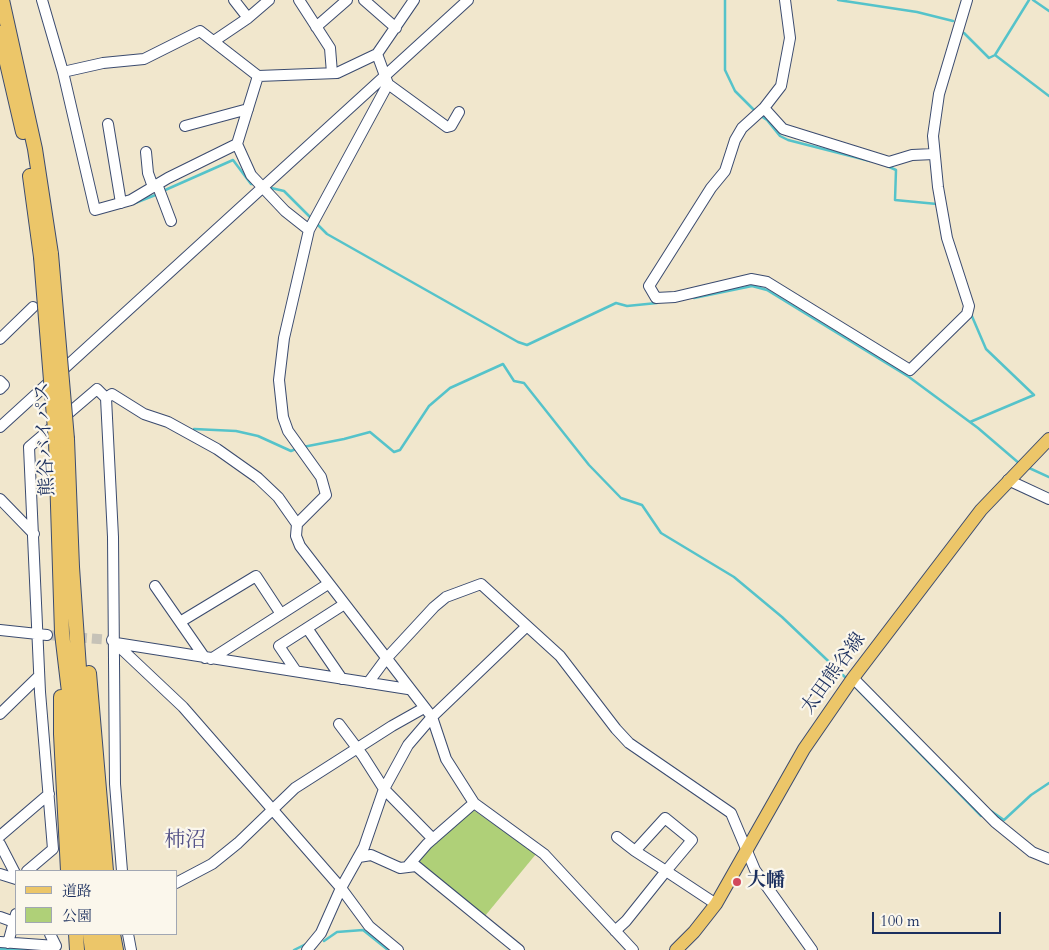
<!DOCTYPE html>
<meta charset="utf-8">
<style>
body{margin:0}
#map{position:relative;width:1049px;height:950px;overflow:hidden;background:#f1e7cd;font-family:Cardo,"Noto Serif JP",serif}
canvas{display:block}
.legend{position:absolute;left:15px;top:870px;width:162px;height:65px;box-sizing:border-box;background:#fbf7ec;border:1px solid #a1a7b3;margin:0;padding:6px 9px;list-style:none;font-size:15px;color:#1b2f5e}
.legend li{display:flex;align-items:center;gap:10px;height:25px}
.legend b{width:25px;border:1px solid #a1a7b3}
.scale{position:absolute;left:872px;top:912px;width:129px;height:22px;box-sizing:border-box;border:2px solid #1b2f5e;border-top:0;padding-left:6px;font-size:15px;line-height:18px;white-space:nowrap;color:#1b2f5e;-webkit-text-stroke:4px #fbf7ec;paint-order:stroke}
</style>
<div id="map">
<canvas width="1049" height="950"></canvas>
<ul class="legend">
<li><b style="height:6px;background:#ecc669"></b>道路</li>
<li><b style="height:14px;background:#afd078"></b>公園</li>
</ul>
<div class="scale">100 m</div>
</div>
<script>
const g = document.querySelector('canvas').getContext('2d');
g.lineJoin = 'round';
function fillPath(path, color) { g.fillStyle = color; g.fill(path, 'evenodd'); }
const toPath = rows => new Path2D(rows.map(r => 'M' + r).join(''));
function stroke(path, color, width, dash) { g.strokeStyle = color; g.lineWidth = width; g.lineCap = dash ? 'butt' : 'round'; g.setLineDash(dash || []); g.stroke(path); }
function label(font, color, halo, rows, align = 'center') {
  g.font = font + ' Cardo,"Noto Serif JP",serif'; g.lineWidth = 4.5; g.setLineDash([]); g.textBaseline = 'middle'; g.strokeStyle = halo; g.fillStyle = color; for (const [text, x, y, turn = 0] of rows) {
    g.save(); g.translate(x, y); g.rotate((+turn || 0) * Math.PI / 180); g.textAlign = isNaN(turn) ? turn : align; if (halo) g.strokeText(text, 0, 0); g.fillText(text, 0, 0); g.restore();
  }
}
fillPath(toPath([
 [472,809,536,854,485,916,415,862]
]), '#afd078');
stroke(toPath([
 [725,0,725,70,735,91,756,112],
 [838,0,917,12,953,21],
 [1033,0,1049,11],
 [964,33,989,58,995,55,1029,0],
 [995,55,1049,96],
 [761,116,767,120,780,136,788,140,870,161],
 [887,166,896,170,895,200,937,204,937,207],
 [267,187,284,191,312,219],
 [163,191,233,160,251,184,254,184],
 [135,203,158,194],
 [316,223,327,234,518,342,527,345,616,303,627,306,657,303],
 [694,298,752,286,767,290,909,377,978,428,1020,464],
 [970,422,1034,395,986,349,971,314],
 [194,429,236,431,258,436,291,451,298,448],
 [303,447,344,439,370,432,394,452,400,450,429,406,450,388,503,364,514,381,524,383,589,465,621,498,642,505,661,533,734,577,782,617,845,677],
 [1027,467,1049,477],
 [856,688,981,816,984,814],
 [991,811,1004,820,1031,795,1049,783],
 [324,941,337,932,363,930,388,950],
 [0,949,28,950],
 [30,950,38,950],
 [294,950,306,944]
]), '#55c3ca', 2.5);
stroke(toPath([
 [47,635,111,640]
]), '#c6c2b7', 10, [10, 5]);
const minor = toPath([
 [42,0,63,72,95,210,131,200,168,178,237,144],
 [234,0,248,18],
 [299,0,330,48,332,73],
 [364,0,396,28],
 [785,0,790,38,781,86,764,108,742,128,735,140,725,171,711,188,649,286,656,298,675,297,751,279,767,282,910,370,967,314,969,306,947,238,938,187,933,136,939,94,967,0],
 [316,27,347,0],
 [214,41,248,18,269,0],
 [63,72,103,63,144,59,200,31,258,76,237,144,251,175,285,211,309,230],
 [258,76,337,73,377,54],
 [388,84,447,127,451,126,459,112],
 [764,108,783,129,889,162,912,155,934,154],
 [108,124,121,203],
 [185,126,248,109],
 [146,152,148,173,153,187],
 [157,184,171,221],
 [0,339,33,307],
 [0,381,4,385,0,389],
 [0,427,468,0],
 [1008,480,1049,499],
 [0,499,34,534],
 [297,524,326,495,321,477,288,431,283,417,279,380,284,338,309,230,388,84,377,54,414,0],
 [155,586,205,658],
 [180,622,256,576,281,614],
 [307,628,342,679],
 [0,630,47,635],
 [112,640,183,707,341,888,369,926,398,950],
 [116,643,408,689],
 [211,659,328,584],
 [296,671,279,646,343,605],
 [853,678,995,822,1032,852,1049,859],
 [368,683,385,660,434,607,446,597,481,584,560,656,616,729,629,743,731,813,755,870,812,950],
 [0,714,39,676],
 [339,724,363,756,384,789,433,839],
 [0,836,49,794],
 [617,837,635,851],
 [0,844,16,875],
 [359,857,371,855,400,868,416,866,519,950],
 [407,867,427,844,474,803],
 [27,871,53,849,40,692,29,447,97,389,106,398],
 [122,871,115,784,113,537,106,398,112,394,144,414,168,422,217,449,258,478,278,497,297,524,296,536,300,546,432,717,446,759,474,803,544,854,633,950],
 [0,874,16,879],
 [176,883,212,864,238,843,295,788,392,726,424,708],
 [0,917,14,922],
 [615,931,626,921,666,871,692,840,665,818,635,851,666,871,716,904],
 [50,934,56,946],
 [128,934,131,950],
 [0,942,56,946],
 [8,943,16,914],
 [307,950,321,933,341,888,364,847,384,789,408,745,432,717,527,626]
]);
const major = toPath([
 [676,950,694,932,716,904,804,749,853,678,981,510,1049,439]
]);
const highway = toPath([
 [2,0,35,149,51,254],
 [0,33,23,132],
 [30,176,41,257],
 [67,439,72,567,93,871],
 [56,442,62,633,71,709,82,871],
 [89,673,106,871],
 [61,697,61,734,68,871],
 [76,934,77,950],
 [90,934,92,950],
 [101,934,104,950],
 [113,934,116,950]
]);
stroke(minor, '#3b4b6f', 12);
stroke(major, '#3b4b6f', 14);
stroke(highway, '#3b4b6f', 16);
stroke(minor, '#fff', 10);
stroke(major, '#ecc669', 12);
stroke(highway, '#ecc669', 14);
const highwayBridge = toPath([
 [51,254,67,439],
 [41,257,56,442]
]);
stroke(highwayBridge, '#3b4b6f', 16, []);
stroke(highwayBridge, '#ecc669', 14);
for (const [x, y, r, color] of [
 [737,882,5,"#d1495b"]
]) { const dot = new Path2D(); dot.arc(x, y, r, 0, 2 * Math.PI); g.fillStyle = color; g.fill(dot); stroke(dot, '#fbf7ec', 2); }
label('19px', '#1b2f5e', '#fbf7ec', [
 ["熊谷バイパス",46,439,-93],
 ["太田熊谷線",834,674,-54]
]);
label('bold 19px', '#1b2f5e', '#fbf7ec', [
 ["大幡",747,882]
], 'left');
label('21px', '#555389', '#fbf7ec', [
 ["柿沼",185,841]
]);
</script>
